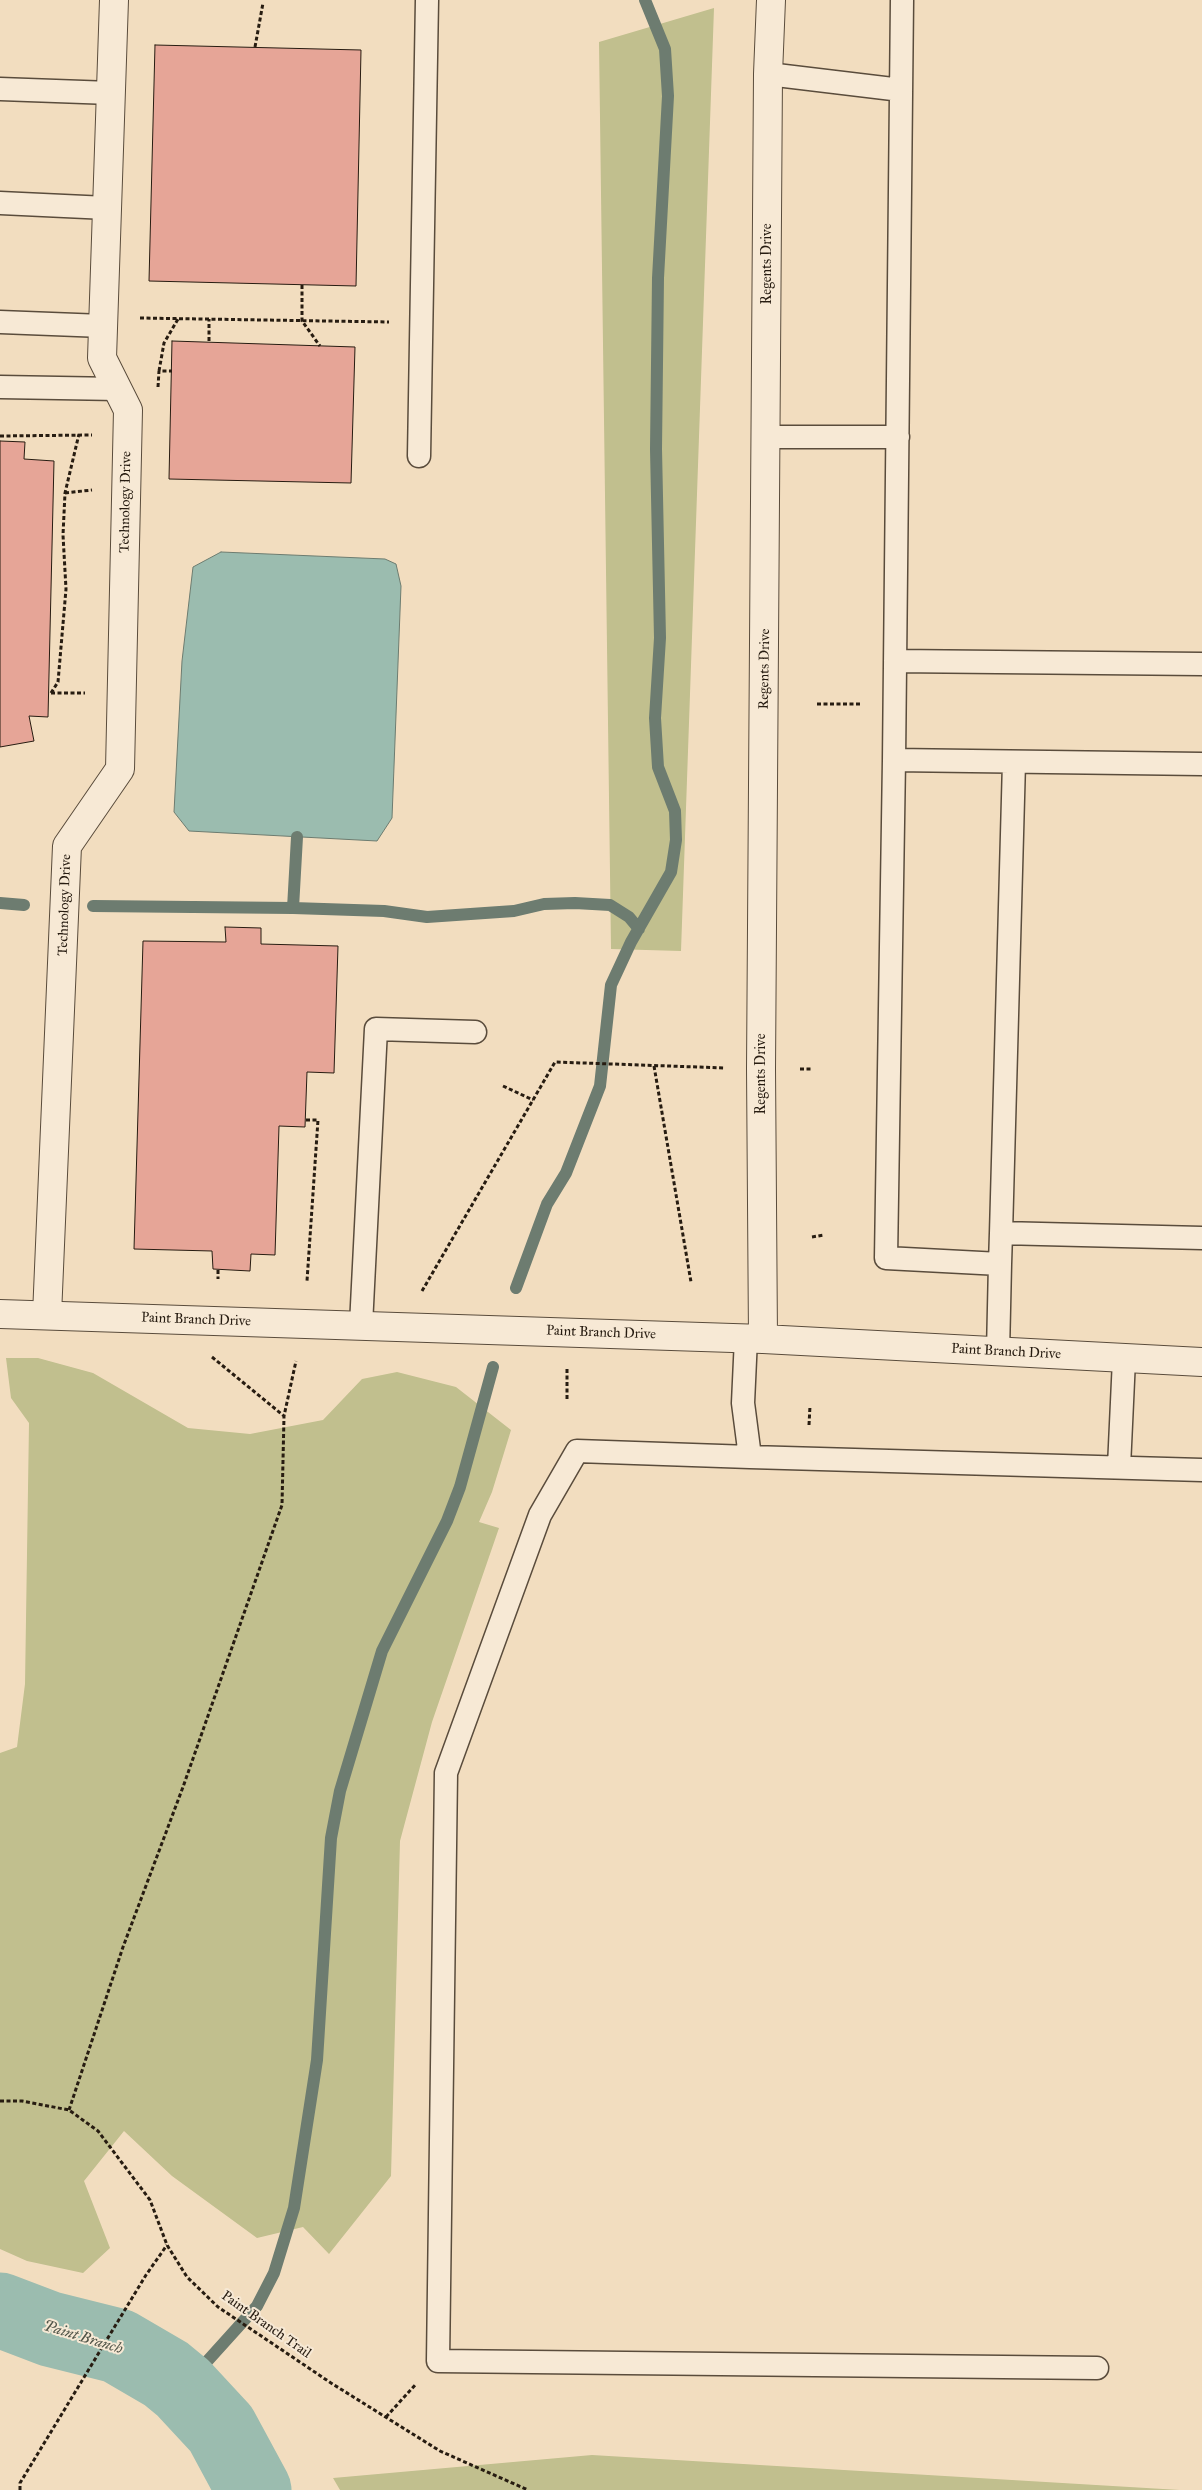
<!DOCTYPE html>
<style>
body{margin:0}
canvas{display:block;background:#f2ddbf}
</style>
<canvas width="1202" height="2490"></canvas>
<script>
const g = document.querySelector('canvas').getContext('2d');
g.lineJoin = 'round';
function fillPath(path, color) { g.fillStyle = color; g.fill(path, 'evenodd'); }
const toPath = rows => new Path2D(rows.map(r => 'M' + r).join(''));
function stroke(path, color, width, dash) { g.strokeStyle = color; g.lineWidth = width; g.lineCap = dash ? 'butt' : 'round'; g.setLineDash(dash || []); g.stroke(path); }
function label(font, color, halo, rows, align = 'center') {
  g.font = font + ' "IM FELL Great Primer",serif'; g.lineWidth = 4; g.setLineDash([]); g.textBaseline = 'middle'; g.strokeStyle = halo; g.fillStyle = color; for (const [text, x, y, turn = 0] of rows) {
    g.save(); g.translate(x, y); g.rotate((+turn || 0) * Math.PI / 180); g.textAlign = isNaN(turn) ? turn : align; if (halo) g.strokeText(text, 0, 0); g.fillText(text, 0, 0); g.restore();
  }
}
fillPath(toPath([
 [714,8,681,951,611,949,599,42],
 [6,1358,38,1358,93,1373,188,1428,250,1434,323,1420,362,1379,397,1372,456,1387,511,1430,492,1492,479,1522,499,1528,432,1722,400,1841,391,2176,329,2254,303,2227,257,2238,172,2176,124,2131,84,2181,110,2248,83,2273,27,2261,0,2249,0,1753,17,1747,25,1684,29,1423,11,1398],
 [592,2455,1180,2490,340,2490,333,2478]
]), '#c1bf8e');
const water = toPath([
 [221,552,385,559,396,564,401,586,392,818,377,841,189,831,174,812,182,661,193,567,221,552]
]);
fillPath(water, '#9bbcaf');
stroke(water, '#6d7c70', 1);
stroke(toPath([
 [0,903,24,905],
 [93,906,293,908,384,911,427,917,514,911,544,904,575,903,610,905,629,917,639,929],
 [293,908,297,837],
 [516,1288,547,1204,566,1173,600,1086,611,985,631,942,671,872,676,840,675,811,658,767,655,718,660,638,656,449,658,278,668,96,665,49,645,0],
 [183,2388,257,2306,274,2273,294,2208,317,2060,331,1838,340,1791,382,1651,447,1521,460,1487,493,1367]
]), '#6d7c70', 12);
stroke(toPath([
 [0,2310,50,2329,118,2346,166,2374,183,2388,221,2429,254,2490]
]), '#9bbcaf', 75);
const building = toPath([
 [155,45,361,50,356,286,149,281,155,45],
 [172,341,355,347,351,483,169,479,172,341],
 [0,441,25,442,24,459,54,461,48,717,29,716,34,741,0,747,0,441],
 [225,927,261,928,261,944,338,946,334,1073,307,1072,305,1127,279,1126,275,1255,251,1254,250,1271,213,1269,212,1251,134,1249,143,941,226,942,225,927]
]);
fillPath(building, '#e6a597');
stroke(building, '#271c11', 1);
const service = toPath([
 [768,74,901,90],
 [0,89,111,93],
 [0,203,107,208],
 [0,322,103,326],
 [0,387,118,389],
 [767,437,898,437],
 [419,456,427,0],
 [895,661,1202,664],
 [894,760,902,0],
 [1202,764,894,760,886,1258,1000,1264,1001,1233,1202,1238],
 [1001,1233,1014,762],
 [361,1325,376,1029,475,1032],
 [746,1338,743,1403,750,1457,1202,1470],
 [998,1352,1000,1264],
 [750,1457,577,1451,540,1515,446,1773,438,2361,1097,2368],
 [1119,1467,1124,1359]
]);
const minor = toPath([
 [47,1315,67,846,120,769,128,410,102,358,114,0]
]);
const tertiary = toPath([
 [0,1314,763,1339,1202,1362],
 [763,1339,761,1068,768,74,771,0]
]);
stroke(service, '#5a4c3c', 25);
stroke(minor, '#5a4c3c', 30);
stroke(tertiary, '#5a4c3c', 30);
stroke(toPath([
 [255,47,263,3],
 [302,285,302,321,320,346],
 [140,318,389,322],
 [209,341,209,319],
 [159,371,164,343,178,319],
 [158,387,159,371,172,371],
 [0,436,92,435],
 [65,493,92,490],
 [51,693,58,682,66,589,63,535,65,493,79,434],
 [51,693,85,693],
 [817,704,862,704],
 [654,1066,691,1282],
 [800,1069,813,1069],
 [503,1086,533,1100],
 [306,1120,318,1120,307,1281],
 [812,1237,824,1235],
 [218,1270,218,1279],
 [422,1291,555,1062,725,1068],
 [212,1357,284,1416],
 [567,1399,567,1369],
 [809,1425,810,1406],
 [0,2101,22,2101,69,2110,98,2131,150,2200,167,2245,187,2277,218,2307,331,2383,440,2451,528,2490],
 [69,2110,123,1947,183,1787,282,1505,284,1416,296,1361],
 [386,2417,416,2384],
 [20,2490,20,2483,146,2275,167,2245]
]), '#271c11', 3, [4, 2.5]);
stroke(service, '#f7e9d5', 22);
stroke(minor, '#f7e9d5', 28);
stroke(tertiary, '#f7e9d5', 28);
label('14px', '#271c11', '#f7e9d5', [
 ["Regents Drive",768,264,-90],
 ["Technology Drive",126,502,-89],
 ["Regents Drive",765,669,-89],
 ["Technology Drive",65,905,-88],
 ["Regents Drive",762,1074,-90],
 ["Paint Branch Drive",196,1320,2],
 ["Paint Branch Drive",601,1333,2],
 ["Paint Branch Drive",1006,1352,3],
 ["Paint Branch Trail",266,2325,35]
]);
label('italic 15px', '#505448', '#f7e9d5', [
 ["Paint Branch",83,2338,17]
]);
</script>
